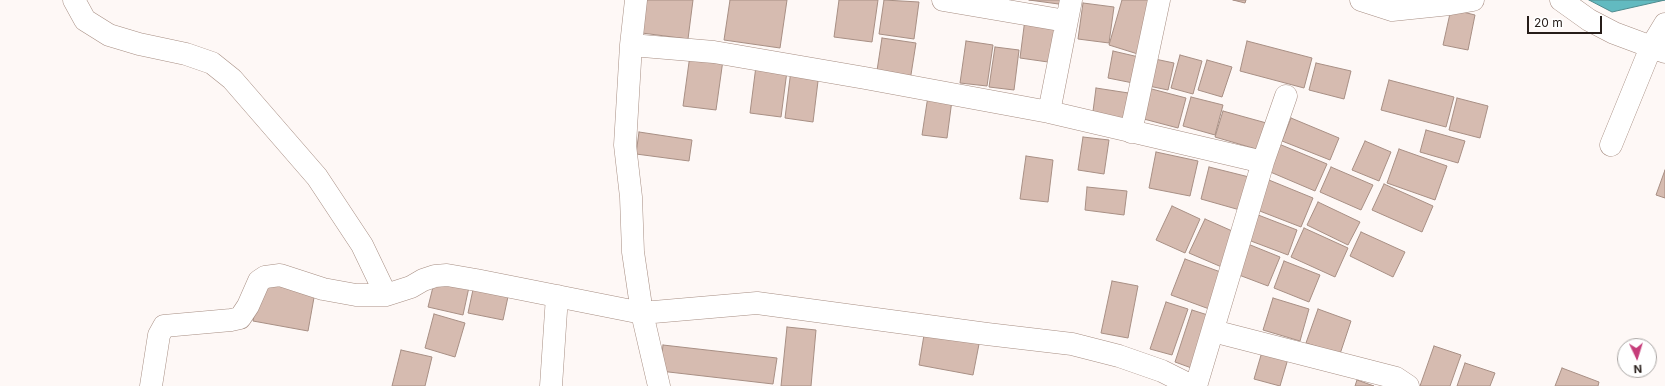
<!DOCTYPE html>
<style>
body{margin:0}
#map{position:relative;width:1665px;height:386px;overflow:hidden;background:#fef8f6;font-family:Inter,sans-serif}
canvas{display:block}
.north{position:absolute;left:1617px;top:338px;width:40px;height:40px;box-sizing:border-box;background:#fff;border:1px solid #a9a5a3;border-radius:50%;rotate:176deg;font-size:11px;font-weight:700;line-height:16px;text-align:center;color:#271d19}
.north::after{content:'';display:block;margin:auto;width:14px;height:18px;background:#c63d7a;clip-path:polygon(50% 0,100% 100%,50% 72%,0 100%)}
.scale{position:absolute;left:1527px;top:16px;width:75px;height:18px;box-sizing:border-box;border:2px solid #271d19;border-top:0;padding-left:5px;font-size:12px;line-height:14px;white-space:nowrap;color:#271d19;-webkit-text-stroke:3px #fff;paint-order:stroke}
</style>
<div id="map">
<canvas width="1665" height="386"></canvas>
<div class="north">N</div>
<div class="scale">20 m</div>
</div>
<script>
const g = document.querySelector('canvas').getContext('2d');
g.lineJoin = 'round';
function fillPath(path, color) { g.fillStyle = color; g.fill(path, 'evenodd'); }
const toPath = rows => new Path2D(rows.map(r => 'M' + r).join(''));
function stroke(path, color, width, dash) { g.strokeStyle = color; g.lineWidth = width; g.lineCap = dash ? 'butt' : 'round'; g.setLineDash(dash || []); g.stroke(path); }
const water = toPath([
 [1589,0,1665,0,1612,12,1589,0]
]);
fillPath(water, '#62bac0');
stroke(water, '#508b8e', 1);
const building = toPath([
 [646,0,693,0,688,39,642,33,646,0],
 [730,0,787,0,780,48,724,40,730,0],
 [839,0,878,0,872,42,834,37,839,0],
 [884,0,919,2,914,39,879,34,884,0],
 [1029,0,1066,0,1066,5,1029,0],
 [1122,0,1156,0,1141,55,1109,45,1122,0],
 [1233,0,1246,0,1245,3,1233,0],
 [1083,3,1114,7,1109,43,1078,39,1083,3],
 [1451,9,1475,15,1468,50,1443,45,1451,9],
 [1025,19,1060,24,1055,63,1020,58,1025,19],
 [882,38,916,43,910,81,876,77,882,38],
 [966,41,993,45,987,86,960,83,966,41],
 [1247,41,1312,58,1304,88,1240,71,1247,41],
 [995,47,1019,50,1014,90,989,87,995,47],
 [1113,51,1143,58,1138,84,1108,78,1113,51],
 [690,55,723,60,716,110,683,106,690,55],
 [1180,55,1202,61,1193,94,1171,88,1180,55],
 [1150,58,1174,63,1168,90,1144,85,1150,58],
 [1207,60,1232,67,1222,97,1198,90,1207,60],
 [1316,63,1351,71,1344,99,1309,90,1316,63],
 [756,66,787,71,781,117,750,113,756,66],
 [791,70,819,73,813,122,785,118,791,70],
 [1389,80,1454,97,1446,127,1381,110,1389,80],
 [1096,88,1135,94,1130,124,1092,119,1096,88],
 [1148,88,1186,98,1178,128,1140,118,1148,88],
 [928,96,952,100,947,138,922,135,928,96],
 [1191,97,1223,105,1215,135,1183,126,1191,97],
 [1457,98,1488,106,1480,138,1449,130,1457,98],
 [1223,111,1270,124,1263,151,1215,137,1223,111],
 [1291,118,1339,138,1330,160,1282,141,1291,118],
 [1426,130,1465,141,1458,163,1420,152,1426,130],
 [639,132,692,140,689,161,636,154,639,132],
 [1083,137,1109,140,1104,174,1078,170,1083,137],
 [1365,141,1391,152,1379,181,1352,170,1365,141],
 [1279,144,1327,164,1315,191,1268,171,1279,144],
 [1399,149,1447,166,1435,200,1387,183,1399,149],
 [1156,152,1198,161,1190,196,1149,188,1156,152],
 [1026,156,1053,160,1048,202,1020,199,1026,156],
 [1209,167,1249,177,1240,210,1201,199,1209,167],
 [1331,167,1373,185,1361,210,1320,192,1331,167],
 [1665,170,1665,198,1656,195,1665,170],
 [1264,178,1313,198,1301,227,1252,208,1264,178],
 [1384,184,1433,206,1422,232,1372,210,1384,184],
 [1087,187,1127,191,1124,215,1085,210,1087,187],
 [1318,202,1360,222,1348,245,1307,225,1318,202],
 [1172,206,1200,219,1185,253,1156,240,1172,206],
 [1253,213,1297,230,1288,255,1243,238,1253,213],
 [1205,219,1239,234,1224,268,1189,253,1205,219],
 [1304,228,1348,248,1335,277,1291,257,1304,228],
 [1361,232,1405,252,1393,277,1350,256,1361,232],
 [1243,242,1280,257,1268,286,1231,272,1243,242],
 [1185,259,1226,274,1212,310,1171,295,1185,259],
 [1284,261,1320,275,1309,302,1274,288,1284,261],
 [435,279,469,287,463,315,428,307,435,279],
 [1112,281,1138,286,1128,338,1101,333,1112,281],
 [261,282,315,292,308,331,253,321,261,282],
 [474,285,509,292,503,320,468,313,474,285],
 [1273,298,1309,309,1300,341,1263,330,1273,298],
 [1166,302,1188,309,1172,355,1150,349,1166,302],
 [1318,309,1351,321,1340,354,1306,343,1318,309],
 [1192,310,1214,317,1197,370,1175,362,1192,310],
 [434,314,465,323,455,357,425,348,434,314],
 [787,327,816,330,811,386,781,386,787,327],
 [925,329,980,339,973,375,919,365,925,329],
 [663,345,777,358,773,384,660,371,663,345],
 [1264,345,1290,352,1280,386,1254,379,1264,345],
 [1434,346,1461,355,1450,386,1420,386,1434,346],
 [401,350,432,357,425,386,392,386,401,350],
 [1465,363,1495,373,1490,386,1457,386,1465,363],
 [1562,368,1599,382,1598,386,1555,386,1562,368],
 [1357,380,1374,386,1355,386,1357,380]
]);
fillPath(building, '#d6bbb0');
stroke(building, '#a88f84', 1);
const minor = toPath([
 [74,0,85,20,109,35,139,44,186,54,212,63,232,79,317,177,362,245,386,295],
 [636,0,631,45,625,145,631,197,633,252,642,313,757,303,987,334,1072,344,1119,356,1162,371,1192,386],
 [943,0,1066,21],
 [1361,0,1392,10,1450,4,1473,0],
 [1561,0,1589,20,1614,33,1665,52],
 [631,45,714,52,865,78,1049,112,1071,0],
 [1049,112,1263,162],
 [1131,132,1159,0],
 [1611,145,1651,47,1665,24],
 [1213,331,1396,378,1408,386],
 [151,386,159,335,164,326,231,320,240,318,248,306,259,281,265,277,280,275,323,289,356,295,386,295,411,287,423,280,435,276,447,275,476,280,642,313,659,386],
 [551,386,557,296],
 [1196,386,1263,162,1286,96]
]);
stroke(minor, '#a78e83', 23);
stroke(minor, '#fff', 22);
</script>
